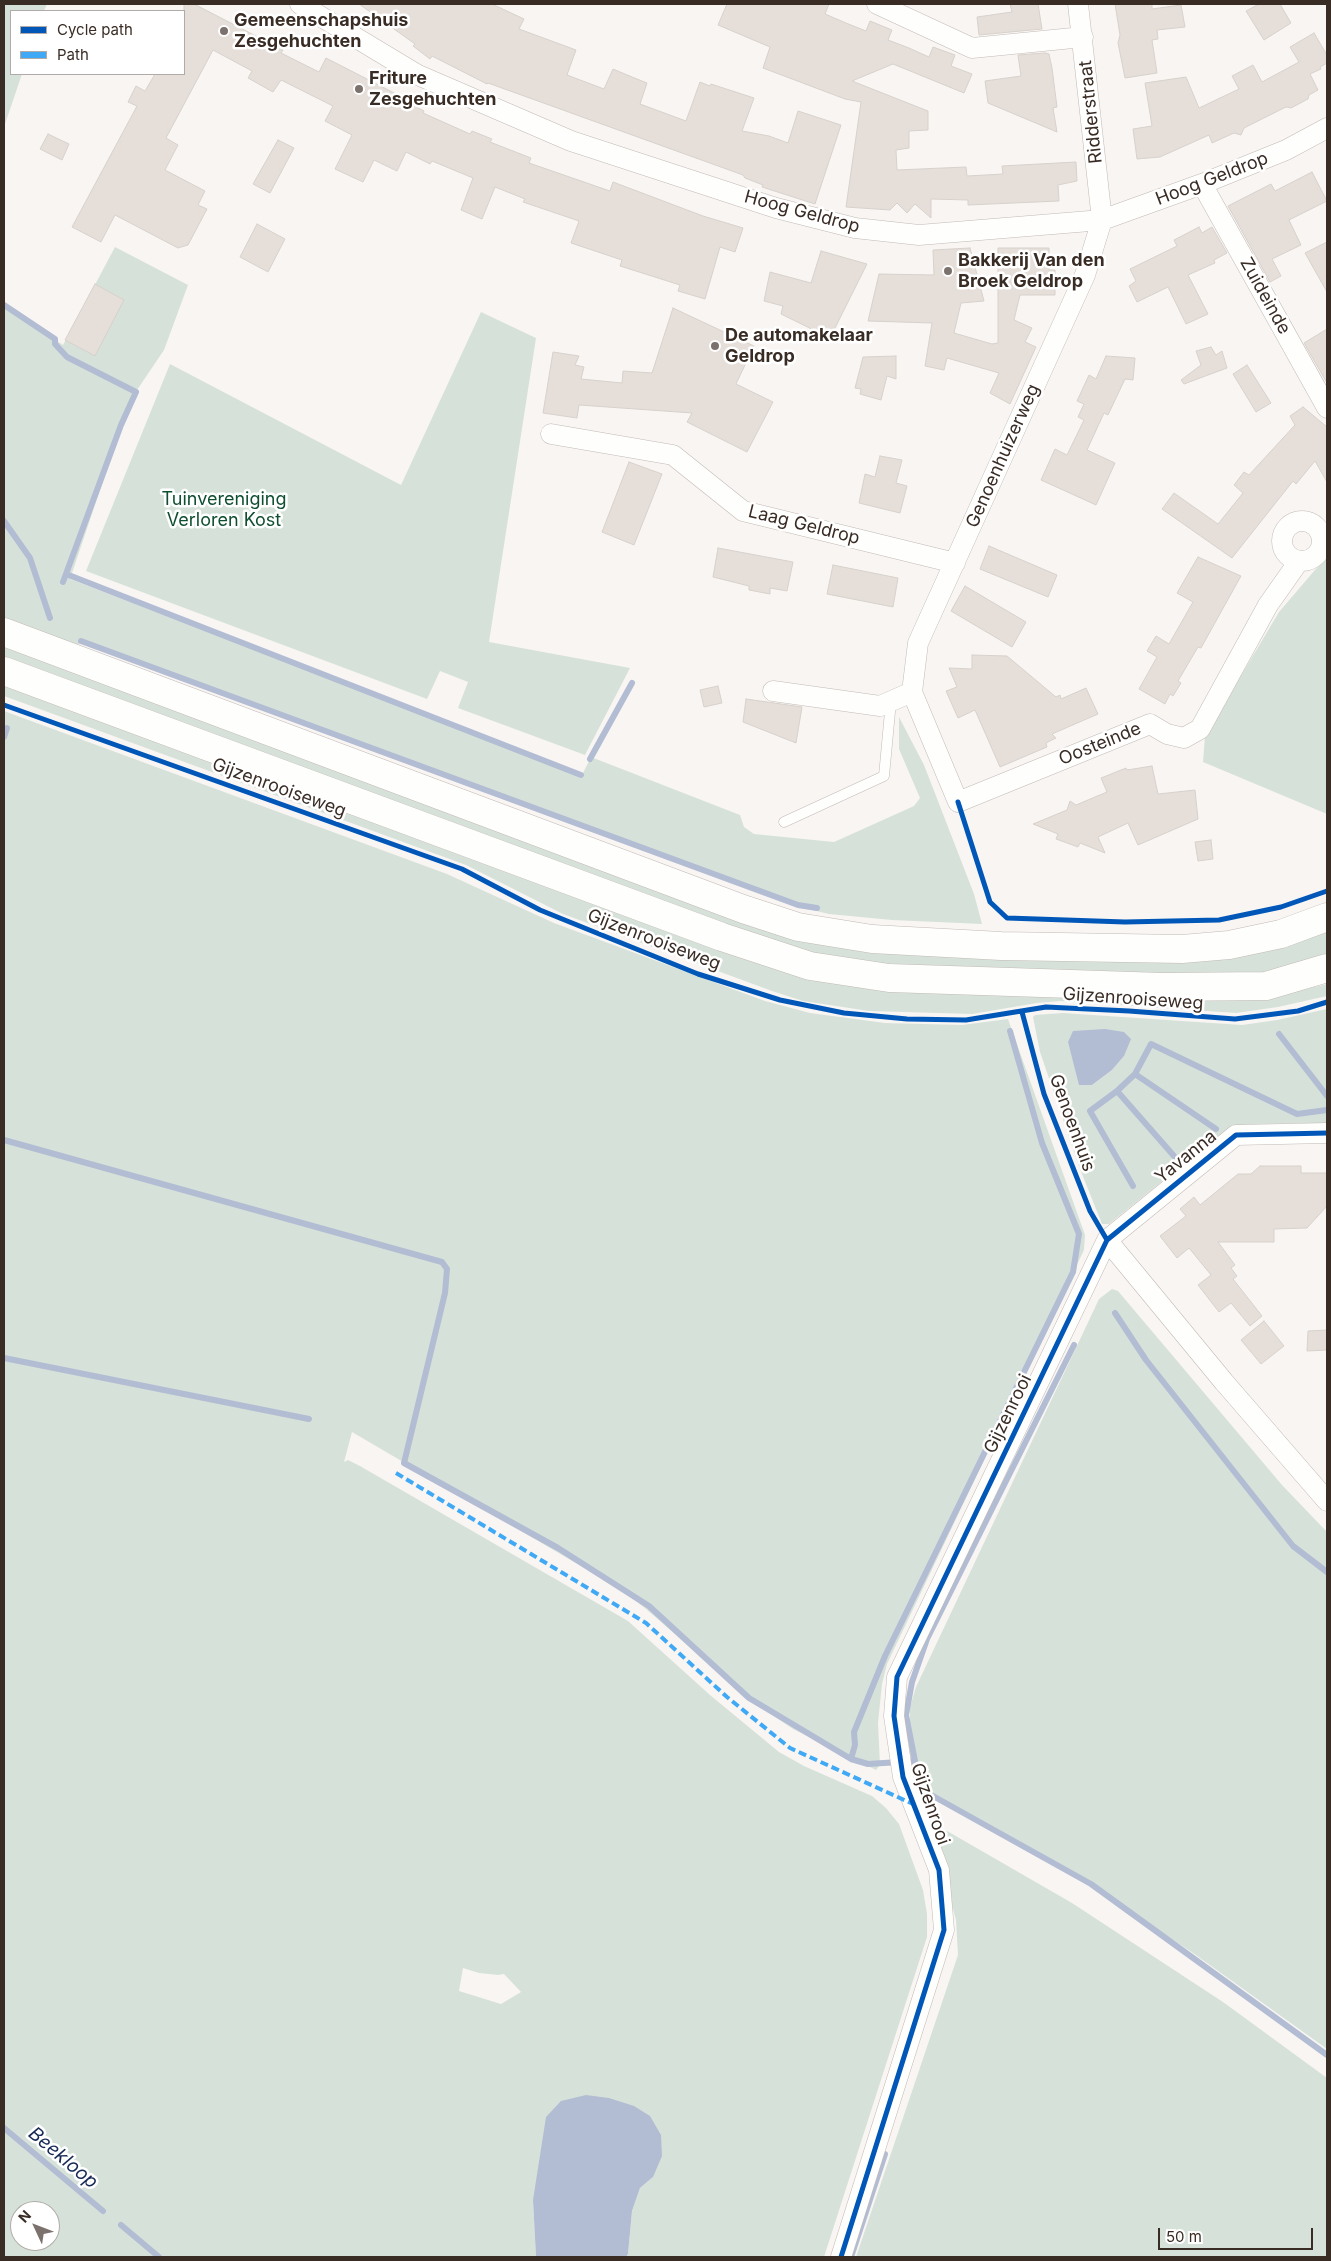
<!DOCTYPE html>
<style>
body{margin:0}
#map{position:relative;width:1331px;height:2261px;overflow:hidden;background:#f9f5f3;font-family:Inter,sans-serif}
canvas{display:block}
.frame{position:absolute;inset:0;border:5px solid #392c25;pointer-events:none}
.legend{position:absolute;left:10px;top:10px;width:175px;height:65px;box-sizing:border-box;background:#fff;border:1px solid #b0aba8;margin:0;padding:6px 9px;list-style:none;font-size:15px;color:#392c25}
.legend li{display:flex;align-items:center;gap:10px;height:25px}
.legend b{width:25px;border:1px solid #b0aba8}
.north{position:absolute;left:10px;top:2201px;width:50px;height:50px;box-sizing:border-box;background:#fff;border:1px solid #b0aba8;border-radius:50%;rotate:313deg;font-size:14px;font-weight:700;line-height:20px;text-align:center;color:#392c25}
.north::after{content:'';display:block;margin:auto;width:18px;height:22px;background:#7c726d;clip-path:polygon(50% 0,100% 100%,50% 72%,0 100%)}
.scale{position:absolute;left:1158px;top:2228px;width:155px;height:22px;box-sizing:border-box;border:2px solid #392c25;border-top:0;padding-left:6px;font-size:15px;line-height:18px;white-space:nowrap;color:#392c25;-webkit-text-stroke:4px #fff;paint-order:stroke}
</style>
<div id="map">
<canvas width="1331" height="2261"></canvas>
<div class="frame"></div>
<ul class="legend">
<li><b style="height:6px;background:#0057b8"></b>Cycle path</li>
<li><b style="height:6px;background:#3fa9f5"></b>Path</li>
</ul>
<div class="north">N</div>
<div class="scale">50 m</div>
</div>
<script>
const g = document.querySelector('canvas').getContext('2d');
g.lineJoin = 'round';
function fillPath(path, color) { g.fillStyle = color; g.fill(path, 'evenodd'); }
const toPath = rows => new Path2D(rows.map(r => 'M' + r).join(''));
function stroke(path, color, width, dash) { g.strokeStyle = color; g.lineWidth = width; g.lineCap = dash ? 'butt' : 'round'; g.setLineDash(dash || []); g.stroke(path); }
function label(font, color, halo, rows, align = 'center') {
  g.font = font + ' Inter,sans-serif'; g.lineWidth = 5; g.setLineDash([]); g.textBaseline = 'middle'; g.strokeStyle = halo; g.fillStyle = color; for (const [text, x, y, turn = 0] of rows) {
    g.save(); g.translate(x, y); g.rotate((+turn || 0) * Math.PI / 180); g.textAlign = isNaN(turn) ? turn : align; if (halo) g.strokeText(text, 0, 0); g.fillText(text, 0, 0); g.restore();
  }
}
fillPath(toPath([
 [4,4,47,4,44,11,11,11,11,74,22,74,4,127],
 [115,247,188,285,164,350,135,393,127,410,70,579,582,775,591,757,740,815,744,827,754,834,834,842,914,806,920,798,899,749,899,717,924,765,974,894,982,924,892,920,829,914,795,906,229,697,90,643,72,645,4,623,4,306,63,345],
 [481,312,536,338,489,642,630,668,585,755,458,708,468,682,440,671,427,699,86,571,170,364,401,485],
 [1327,556,1327,814,1203,762,1205,736,1279,612],
 [4,641,739,913,1026,952,1327,924,1327,958,1249,977,822,963,4,664],
 [4,678,784,967,1225,1001,1275,996,1327,984,1327,996,1278,1007,1236,1013,1061,1001,1037,1003,972,1014,869,1011,803,1001,772,991,563,914,466,865,4,696],
 [4,711,447,874,554,923,765,1001,810,1013,885,1023,962,1025,1008,1019,1085,1235,1084,1250,887,1664,882,1684,878,1723,880,1765,876,1770,793,1729,756,1704,646,1609,620,1589,352,1432,344,1462,348,1460,360,1466,628,1621,710,1695,779,1752,804,1766,872,1796,886,1808,899,1824,923,1890,927,1914,927,1937,824,2257,626,2257,628,2254,632,2211,640,2188,653,2177,533,2200,536,2257,4,2257],
 [463,1968,479,1973,498,1975,504,1974,521,1992,501,2004,459,1991],
 [20,2211,50,2211,50,2241,20,2241],
 [1327,1009,1327,1123,1258,1124,1242,1125,1231,1129,1202,1149,1109,1224,1102,1224,1080,1169,1040,1052,1033,1017,1035,1015,1063,1013,1242,1025,1277,1020],
 [1105,1029,1124,1056,1112,1070,1092,1085,1073,1058,1068,1042],
 [1112,1289,1118,1291,1282,1485,1327,1532,1327,2049,1193,1953,1090,1885,916,1789,909,1753,910,1707,916,1687,1099,1299],
 [935,1824,1072,1903,1223,2002,1327,2078,1327,2257,856,2257,958,1955,956,1920,931,1830]
]), '#d6e2d9');
fillPath(toPath([
 [1105,1029,1124,1032,1131,1039,1124,1056,1112,1070,1092,1085,1079,1085,1068,1042,1073,1031],
 [586,2095,609,2098,634,2106,650,2116,661,2135,662,2156,653,2177,640,2188,632,2211,628,2254,626,2257,536,2257,533,2200,546,2117,561,2101]
]), '#b2bcd3');
stroke(toPath([
 [4,305,55,339,55,344,67,357,136,392,121,425,63,582],
 [4,521,30,558,50,618],
 [66,574,581,775],
 [81,641,798,905,817,908],
 [4,737,7,728],
 [590,759,632,683],
 [1279,1034,1327,1096],
 [1135,1074,1117,1091,1174,1156],
 [1117,1091,1090,1111,1133,1186],
 [1216,1129,1135,1074,1151,1044,1297,1114,1327,1110],
 [4,1140,442,1262,447,1269,445,1293,404,1463,558,1548,649,1606,749,1698,851,1759,868,1764,915,1761,906,1715,912,1682,927,1639,1074,1345],
 [1115,1313,1146,1360,1293,1546,1327,1572],
 [4,1358,309,1419],
 [851,1759,855,1745,854,1732,885,1656,1073,1272,1079,1234,1042,1143,1010,1031],
 [915,1761,924,1791,1091,1884,1327,2055],
 [4,2128,103,2211],
 [121,2225,159,2257],
 [851,2257,885,2154]
]), '#b2bcd3', 6);
const building = toPath([
 [184,4,194,4,283,50,281,53,319,72,326,58,404,98,403,100,424,111,423,113,470,134,472,131,492,139,490,142,531,158,529,163,610,191,613,182,703,216,743,228,735,252,720,247,705,299,678,291,680,285,620,266,622,260,571,243,579,221,523,202,525,199,495,187,482,219,461,210,473,178,432,161,430,164,406,152,397,171,374,160,363,182,335,169,352,135,325,121,333,106,281,80,273,92,248,78,252,71,213,50,166,138,178,145,165,170,205,191,198,205,207,209,188,245,178,248,115,215,101,242,72,227,137,106,128,102,136,86,145,91,155,74,184,74,184,4],
 [359,4,492,4,524,19,519,29,576,50,567,75,604,89,613,69,632,77,647,83,640,104,686,121,700,82,710,86,711,84,754,98,742,131,769,136,788,143,798,111,841,125,815,204,762,187,763,185,745,178,743,175,488,83,487,84,432,56,430,59,413,46,415,44,359,4],
 [727,4,829,4,825,14,846,23,866,31,870,21,892,30,888,40,909,48,929,57,933,47,955,55,951,66,972,74,964,93,893,64,852,81,928,111,928,130,909,131,909,148,896,150,897,170,966,167,967,176,1003,174,1002,166,1076,162,1077,181,1058,185,1059,201,968,205,968,200,931,199,931,218,915,204,907,213,897,203,890,210,846,207,861,102,845,99,763,68,770,47,718,25,727,4],
 [1010,4,1038,4,1042,29,979,35,977,17,1012,12,1010,4],
 [1115,4,1152,4,1152,9,1181,5,1185,27,1157,30,1158,39,1152,40,1157,73,1125,78,1118,43,1120,35,1115,4],
 [1259,4,1280,4,1291,23,1264,40,1246,11,1259,4],
 [1314,33,1327,55,1327,63,1320,67,1321,69,1310,74,1318,90,1309,95,1308,99,1291,108,1286,107,1244,128,1241,135,1234,133,1212,143,1209,135,1160,157,1137,159,1133,129,1152,126,1145,83,1186,77,1199,108,1239,89,1232,76,1253,65,1262,82,1299,62,1290,47,1314,33],
 [1045,53,1049,54,1052,68,1057,107,1053,108,1057,132,988,103,985,81,1021,76,1018,55,1045,53],
 [48,134,69,144,62,160,40,149,48,134],
 [278,140,294,148,270,193,253,184,278,140],
 [1312,172,1327,201,1289,220,1301,245,1272,259,1281,276,1270,282,1228,206,1271,184,1275,191,1312,172],
 [257,224,285,239,268,272,240,257,257,224],
 [1199,227,1202,233,1212,227,1227,253,1214,260,1215,263,1188,275,1208,314,1186,324,1168,287,1137,302,1129,286,1136,281,1130,269,1177,246,1174,240,1199,227],
 [1327,242,1327,292,1305,253,1327,242],
 [970,248,984,301,961,303,954,333,992,344,998,343,998,248,1049,248,1049,270,1055,270,1055,295,1020,295,1014,320,1032,328,1025,342,1036,347,1010,404,990,393,999,373,947,358,944,370,925,366,932,323,868,321,879,274,934,275,933,250,970,248],
 [821,251,867,264,830,338,781,314,783,306,764,301,770,272,811,283,821,251],
 [95,284,124,300,95,356,65,340,95,284],
 [673,308,754,346,736,384,773,402,747,452,687,422,692,413,579,405,577,418,543,413,553,352,579,356,575,365,584,367,581,379,622,383,623,371,652,373,673,308],
 [1327,329,1327,383,1304,343,1327,329],
 [1211,347,1216,355,1222,351,1227,368,1184,384,1181,380,1201,365,1196,351,1211,347],
 [896,356,896,379,887,376,881,400,860,394,861,389,855,388,863,357,896,356],
 [1106,356,1135,358,1133,380,1125,379,1108,415,1104,413,1087,450,1115,463,1096,505,1041,480,1055,449,1067,455,1084,420,1078,417,1084,404,1077,401,1089,375,1096,379,1106,356],
 [1247,365,1271,403,1256,412,1233,374,1247,365],
 [1303,407,1327,427,1327,482,1315,461,1296,484,1293,481,1232,558,1162,509,1174,493,1218,524,1243,493,1234,485,1244,472,1249,475,1295,425,1290,416,1303,407],
 [880,456,902,460,896,483,907,486,900,513,859,503,865,474,875,477,880,456],
 [629,462,662,474,634,545,602,532,629,462],
 [989,546,1057,575,1048,597,980,569,989,546],
 [718,548,793,562,787,591,770,588,770,594,749,590,749,586,713,577,718,548],
 [1198,557,1241,576,1201,648,1198,647,1178,681,1181,683,1173,696,1170,694,1165,704,1139,689,1157,657,1147,651,1156,636,1169,644,1193,602,1177,593,1198,557],
 [833,565,898,578,893,607,827,594,833,565],
 [965,586,1026,622,1012,647,951,611,965,586],
 [972,655,1007,656,1056,697,1060,695,1061,699,1086,688,1098,714,1052,734,1056,738,1046,743,1047,747,1000,767,975,710,958,718,946,691,957,687,949,668,972,669,972,655],
 [718,686,722,703,704,707,700,690,718,686],
 [746,699,802,707,796,743,743,722,746,699],
 [1152,766,1158,794,1195,790,1198,819,1138,845,1128,823,1098,837,1105,853,1080,843,1078,847,1056,839,1058,834,1033,824,1067,810,1070,801,1076,805,1107,792,1101,778,1126,768,1127,770,1152,766],
 [1211,840,1213,859,1198,861,1195,842,1211,840],
 [1260,1166,1301,1166,1301,1173,1327,1173,1327,1206,1307,1228,1274,1229,1274,1242,1218,1242,1235,1265,1231,1268,1237,1276,1233,1279,1262,1316,1250,1326,1231,1303,1219,1312,1198,1285,1211,1275,1189,1248,1177,1258,1160,1236,1186,1216,1180,1209,1194,1197,1200,1205,1238,1174,1251,1174,1260,1166],
 [1264,1321,1284,1346,1261,1364,1241,1340,1264,1321],
 [1327,1330,1327,1350,1307,1351,1308,1331,1327,1330]
]);
fillPath(building, '#e5ded9');
stroke(building, '#d7d1cb', 1);
const service = toPath([
 [784,822,884,776,891,701]
]);
const minor = toPath([
 [300,4,418,75,571,141,776,208,855,228,919,235,1102,220,1202,184,1286,150,1327,128],
 [877,4,972,48,1083,37],
 [1078,4,1102,220,1085,275,918,643,912,692,958,802,1150,724,1167,734,1184,738,1200,729,1268,605,1299,561],
 [1202,184,1327,408],
 [551,434,673,455,743,511,955,563],
 '1282 541a20 20 0 1 1 40 0a20 20 0 1 1-40 0Z',
 [773,691,880,706,912,692],
 [1107,1240,1224,1382,1327,1501],
 [841,2257,944,1930,939,1870,903,1777,894,1716,897,1677,1107,1240,1236,1135,1327,1133]
]);
const secondary = toPath([
 [4,632,743,909,798,927,872,939,1001,946,1182,949,1229,945,1281,934,1327,917],
 [4,671,722,937,810,966,889,978,1163,987,1266,986,1327,968]
]);
stroke(service, '#c2bab6', 11);
stroke(minor, '#c2bab6', 21);
stroke(secondary, '#c2bab6', 29);
stroke(service, '#fefefd', 10);
stroke(minor, '#fefefd', 20);
stroke(secondary, '#fefefd', 28);
stroke(toPath([
 [396,1473,646,1623,727,1697,790,1748,913,1804]
]), '#3fa9f5', 4, [8, 4]);
stroke(toPath([
 [4,705,462,869,540,910,698,974,780,1000,844,1013,907,1019,966,1020,1046,1007,1129,1011,1235,1019,1298,1011,1327,1002],
 [958,802,990,902,1007,918,1125,922,1219,920,1281,907,1327,891],
 [1022,1012,1044,1094,1090,1211,1107,1240],
 [841,2257,944,1930,939,1870,903,1777,894,1716,897,1677,1107,1240,1236,1135,1327,1133]
]), '#0057b8', 5);
for (const [x, y, r, color] of [
 [224,31,5,"#7c726d"],
 [359,89,5,"#7c726d"],
 [948,271,5,"#7c726d"],
 [715,346,5,"#7c726d"]
]) { const dot = new Path2D(); dot.arc(x, y, r, 0, 2 * Math.PI); g.fillStyle = color; g.fill(dot); stroke(dot, '#fff', 2); }
label('bold 18px', '#392c25', '#fff', [
 ["Gemeenschapshuis",234,21],
 ["Zesgehuchten",234,42],
 ["Friture",369,79],
 ["Zesgehuchten",369,100],
 ["Bakkerij Van den",958,261],
 ["Broek Geldrop",958,282],
 ["De automakelaar",725,336],
 ["Geldrop",725,357]
], 'left');
label('18px', '#392c25', '#fff', [
 ["Ridderstraat",1091,112,-96],
 ["Hoog Geldrop",1212,179,-21],
 ["Hoog Geldrop",802,212,15],
 ["Zuideinde",1265,296,61],
 ["Genoenhuizerweg",1003,456,-66],
 ["Laag Geldrop",804,525,14],
 ["Oosteinde",1100,744,-22],
 ["Gijzenrooiseweg",279,788,20],
 ["Gijzenrooiseweg",654,940,21],
 ["Gijzenrooiseweg",1133,999,4],
 ["Genoenhuis",1072,1123,70],
 ["Yavanna",1186,1157,-39],
 ["Gijzenrooi",1008,1414,-64],
 ["Gijzenrooi",930,1804,71]
]);
label('18px', '#0f4f30', '#fff', [
 ["Tuinvereniging",224,500],
 ["Verloren Kost",224,521]
]);
label('italic 19px', '#162955', '#fff', [
 ["Beekloop",63,2158,40]
]);
</script>
